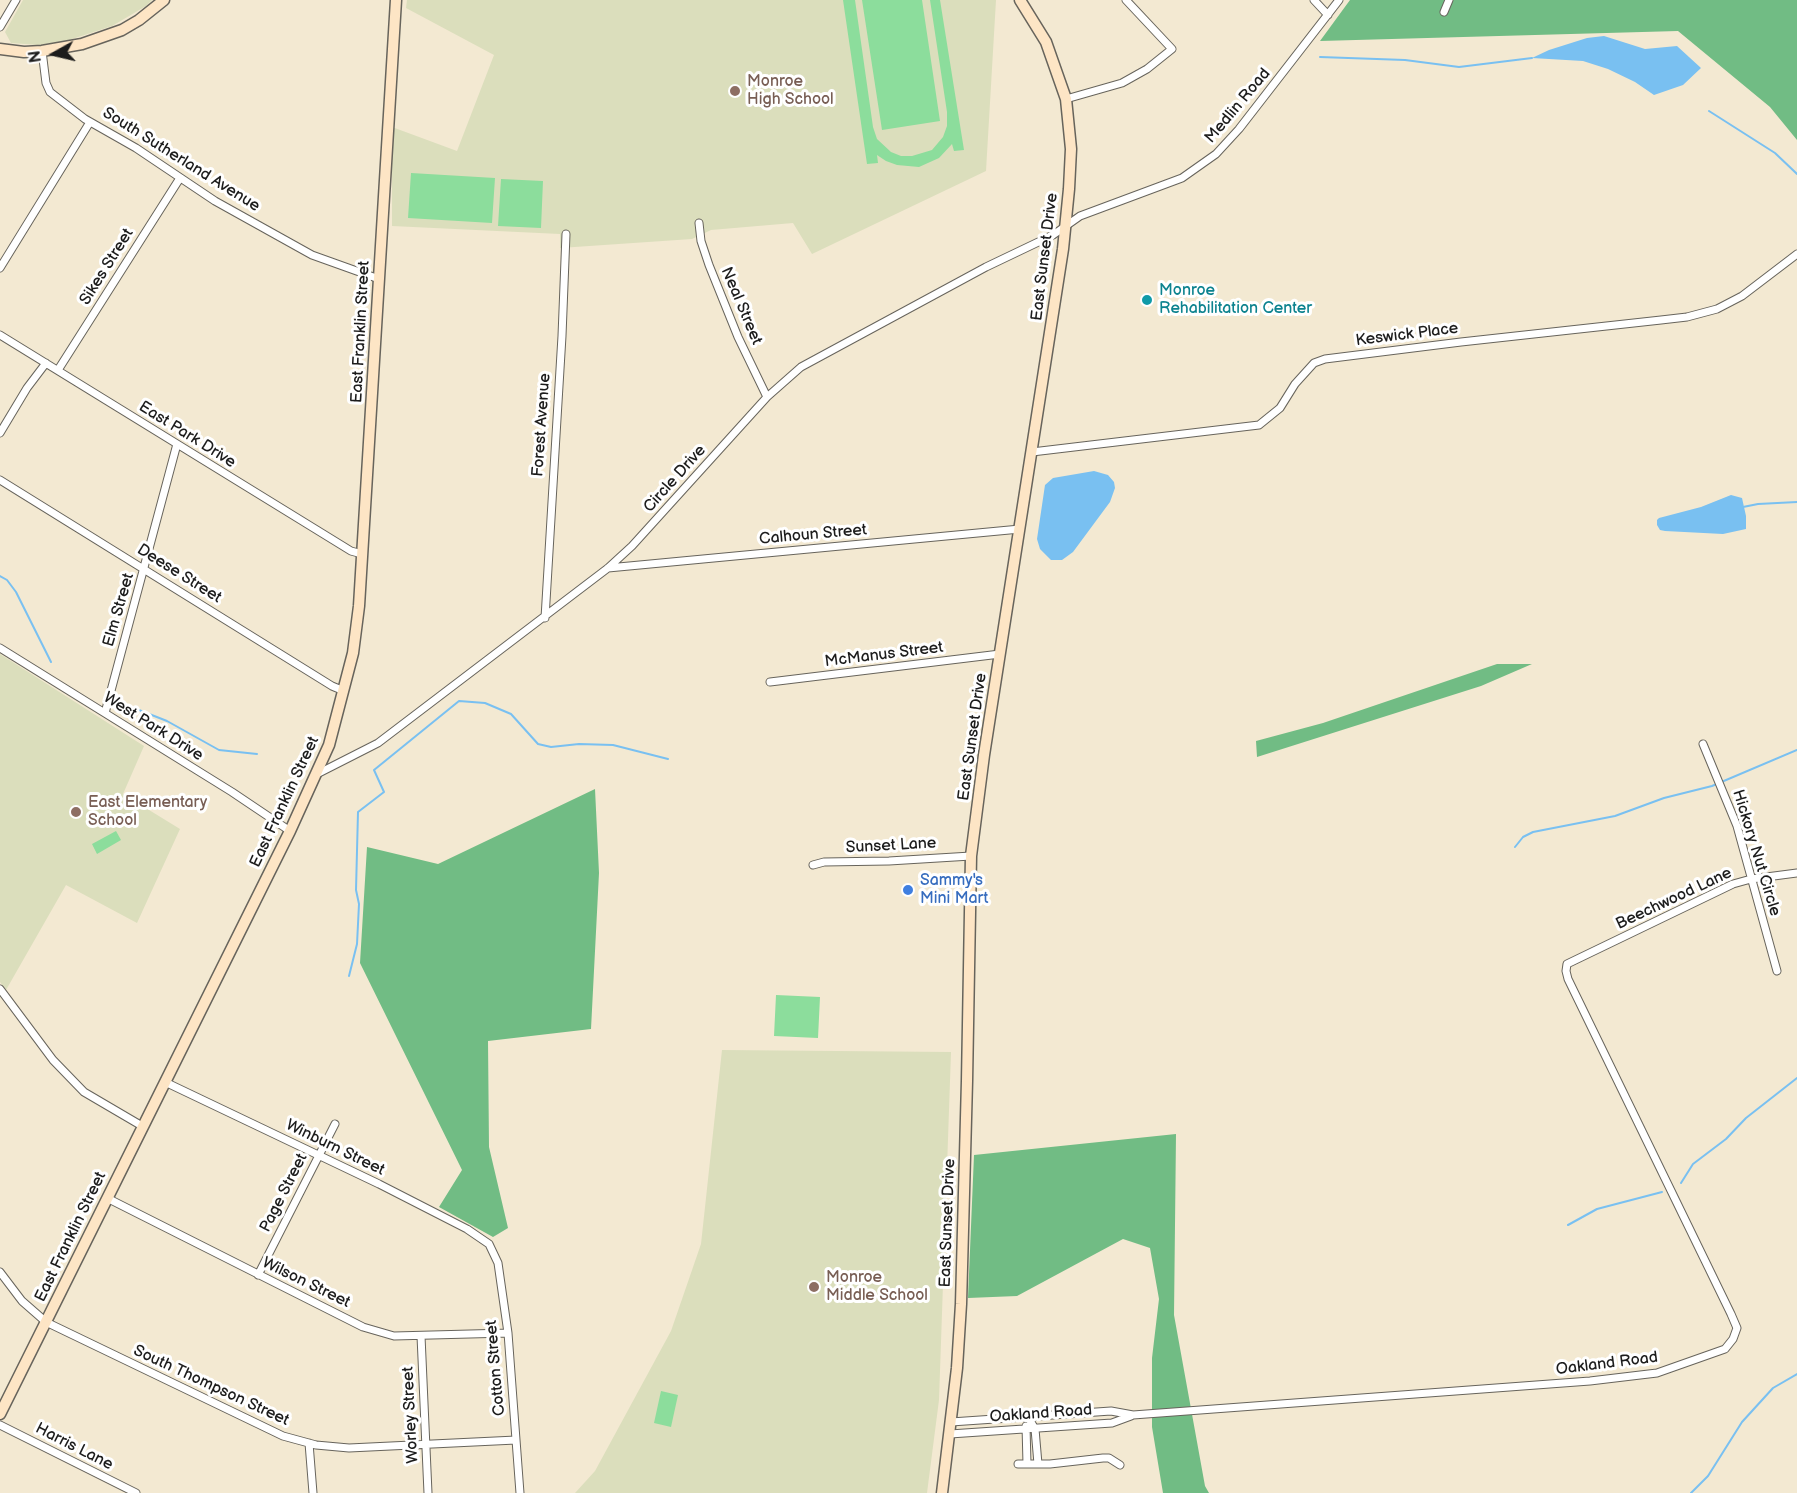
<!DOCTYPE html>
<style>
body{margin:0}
#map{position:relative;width:1797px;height:1493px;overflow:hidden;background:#f3e9d2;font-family:"Balsamiq Sans",sans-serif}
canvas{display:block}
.north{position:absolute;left:24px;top:24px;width:60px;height:60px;-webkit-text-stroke:4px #fff;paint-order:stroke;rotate:262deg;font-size:16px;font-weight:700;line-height:24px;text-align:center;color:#1c1c1c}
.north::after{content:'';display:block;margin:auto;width:21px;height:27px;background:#1c1c1c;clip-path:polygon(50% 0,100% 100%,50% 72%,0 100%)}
</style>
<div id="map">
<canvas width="1797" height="1493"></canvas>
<div class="north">N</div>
</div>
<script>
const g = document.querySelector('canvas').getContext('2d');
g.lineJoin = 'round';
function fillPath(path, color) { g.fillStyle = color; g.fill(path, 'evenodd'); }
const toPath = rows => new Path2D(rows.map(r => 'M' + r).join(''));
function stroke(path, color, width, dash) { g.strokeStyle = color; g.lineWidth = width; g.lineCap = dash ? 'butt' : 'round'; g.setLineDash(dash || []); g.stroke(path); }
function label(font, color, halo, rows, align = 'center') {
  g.font = font + ' "Balsamiq Sans",sans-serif'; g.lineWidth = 6; g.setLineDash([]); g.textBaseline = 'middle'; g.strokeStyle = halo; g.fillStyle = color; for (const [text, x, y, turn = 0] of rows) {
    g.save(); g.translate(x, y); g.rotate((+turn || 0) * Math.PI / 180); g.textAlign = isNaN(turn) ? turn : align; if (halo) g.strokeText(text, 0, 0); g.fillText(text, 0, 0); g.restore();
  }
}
fillPath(toPath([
 [23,0,152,0,146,6,112,26,69,40,39,45,11,43,5,32],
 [407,0,996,0,986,171,812,254,793,223,711,230,692,239,560,248,560,234,392,226,392,127,457,151,494,55,406,8],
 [0,654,144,746,123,794,180,829,137,923,66,885,6,990,0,982],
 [722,1050,951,1052,939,1400,927,1493,575,1493,595,1471,671,1331,701,1244]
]), '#dbdebc');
fillPath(toPath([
 [843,0,855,0,873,127,877,139,891,152,901,156,912,156,932,150,943,137,947,126,947,112,930,0,940,0,964,150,954,151,952,144,939,158,919,167,897,165,886,161,877,155,878,163,867,164],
 [862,0,922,0,940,121,882,130],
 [411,173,495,178,492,223,408,218],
 [501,179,543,181,541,228,498,226],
 [116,831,121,840,97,854,92,844],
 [776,995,820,997,818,1038,774,1036],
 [661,1391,678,1395,671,1427,654,1423]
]), '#8cdd9c');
fillPath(toPath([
 [1350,0,1797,0,1797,140,1770,107,1678,31,1320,41],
 [1497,664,1532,664,1481,686,1257,757,1256,741,1323,723],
 [595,789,599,873,591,1029,488,1041,489,1147,508,1228,493,1237,439,1207,462,1170,360,963,367,847,438,864],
 [1176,1134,1174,1315,1205,1486,1209,1493,1163,1493,1152,1427,1152,1358,1159,1299,1150,1248,1123,1239,1017,1296,968,1298,974,1155]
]), '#71bc84');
fillPath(toPath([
 [1604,36,1645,49,1677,46,1701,68,1683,85,1654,95,1635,82,1608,69,1583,61,1532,58,1549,50,1587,38],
 [1094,471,1108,475,1114,482,1115,488,1110,502,1073,552,1062,560,1051,560,1040,549,1037,539,1045,485,1053,478],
 [1731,495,1742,498,1746,516,1746,529,1723,534,1665,531,1660,530,1657,525,1657,520,1659,518,1701,507]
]), '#79c0f1');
stroke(toPath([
 [1320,57,1405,60,1459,67,1532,58],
 [1709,111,1775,153,1797,174],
 [1743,507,1758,504,1797,502],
 [0,576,7,580,16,592,51,662],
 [116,701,167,721,219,750,257,754],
 [1515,847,1523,837,1533,832,1615,816,1664,798,1712,786,1797,750],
 [349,976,357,944,359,904,356,890,358,812,384,792,374,770,459,701,485,703,511,714,538,744,551,747,579,744,613,745,668,759],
 [1681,1183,1693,1164,1726,1139,1746,1118,1797,1078],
 [1568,1225,1597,1209,1662,1192],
 [1691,1493,1708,1476,1742,1422,1773,1388,1797,1374]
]), '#79c0f1', 2);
const street = toPath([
 [1314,0,1328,15],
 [1444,12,1449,0],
 [0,27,16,0],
 [42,51,46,83,50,92,85,119,136,148,215,201,312,255,379,279],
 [1066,99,1122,83,1147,69,1172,49,1126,0],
 [699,223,701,241,709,265,738,337,767,397],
 [0,268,90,122],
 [0,335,351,551,362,554],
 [58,370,180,178],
 [0,433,27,388,46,363],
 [1032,452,1259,425,1280,408,1295,384,1314,363,1325,359,1461,342,1661,320,1687,317,1717,309,1742,296,1797,254],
 [0,480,332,686,344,691],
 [608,568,1020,529],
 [545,618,562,336,566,234],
 [0,648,232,792,290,831],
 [770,682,1000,654],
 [105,713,177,444],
 [1703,744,1737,826,1777,971],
 [317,774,378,743,608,568,632,546,767,397,801,367,986,267,1053,235,1080,216,1182,178,1216,154,1239,129,1339,0],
 [813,865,824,862,889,861,971,856],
 [0,989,53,1060,84,1092,142,1126],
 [165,1082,379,1184,467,1229,489,1244,498,1263,508,1333,520,1493],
 [107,1198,363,1327,394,1336,508,1333],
 [0,1272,22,1301,46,1322,283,1436,316,1445,349,1448,516,1440],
 [258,1275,335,1124],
 [421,1336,428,1493],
 [1028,1417,1035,1429,1038,1464],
 [951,1422,1111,1411,1133,1415,1590,1381,1657,1373,1725,1349,1733,1339,1737,1328,1731,1314,1568,979,1566,971,1567,964,1733,884,1751,879,1797,873],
 [0,1425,136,1493],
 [1026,1426,1027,1464],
 [950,1434,1112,1423,1131,1416],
 [309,1443,313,1493],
 [1018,1464,1050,1464,1103,1458,1109,1458,1120,1465]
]);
const secondary = toPath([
 [0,49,24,52,42,51,82,44,122,30,139,20,164,0],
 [0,1414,290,831,329,745,353,653,359,606,396,0],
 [942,1493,957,1368,961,1304,967,1081,971,856,984,755,1063,249,1069,189,1071,149,1066,99,1046,42,1020,0]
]);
stroke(street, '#67645c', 9);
stroke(secondary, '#67645c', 13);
stroke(street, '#fff', 7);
stroke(secondary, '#fde5c5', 10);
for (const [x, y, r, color] of [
 [735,91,6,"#8d6e63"],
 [1147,300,6,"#0f9aa8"],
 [76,812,6,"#8d6e63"],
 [908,890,6,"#3f7fe0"],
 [814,1287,6,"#8d6e63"]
]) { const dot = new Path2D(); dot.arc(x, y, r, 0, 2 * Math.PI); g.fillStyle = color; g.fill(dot); stroke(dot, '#fff', 2); }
label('16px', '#785e54', '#fff', [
 ["Monroe",747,82],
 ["High School",747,100],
 ["East Elementary",88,803],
 ["School",88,821],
 ["Monroe",826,1278],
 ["Middle School",826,1296]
], 'left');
label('16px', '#1c1c1c', '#fff', [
 ["Medlin Road",1238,106,-50],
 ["South Sutherland Avenue",181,160,32],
 ["East Sunset Drive",1045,257,-83],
 ["Sikes Street",107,267,-58],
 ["Neal Street",741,306,67],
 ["East Franklin Street",361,332,-87],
 ["Keswick Place",1407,335,-7],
 ["Forest Avenue",542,425,-86],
 ["East Park Drive",187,435,32],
 ["Circle Drive",675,479,-48],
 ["Calhoun Street",813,535,-5],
 ["Deese Street",179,574,32],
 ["Elm Street",119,610,-74],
 ["McManus Street",884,655,-7],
 ["West Park Drive",153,727,32],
 ["East Sunset Drive",973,737,-82],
 ["East Franklin Street",285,802,-65],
 ["Sunset Lane",891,846,-3],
 ["Hickory Nut Circle",1756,853,73],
 ["Beechwood Lane",1674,899,-25],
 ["Winburn Street",335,1148,26],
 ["Page Street",284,1193,-63],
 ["East Sunset Drive",948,1223,-88],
 ["East Franklin Street",71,1237,-64],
 ["Wilson Street",306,1283,26],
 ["Oakland Road",1607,1364,-7],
 ["Cotton Street",496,1368,-95],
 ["South Thompson Street",211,1386,25],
 ["Oakland Road",1041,1414,-4],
 ["Worley Street",411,1415,-93],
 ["Harris Lane",74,1447,27]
]);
label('16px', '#0d838f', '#fff', [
 ["Monroe",1159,291],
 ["Rehabilitation Center",1159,309]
], 'left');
label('16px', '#366cbe', '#fff', [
 ["Sammy's",920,881],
 ["Mini Mart",920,899]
], 'left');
</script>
